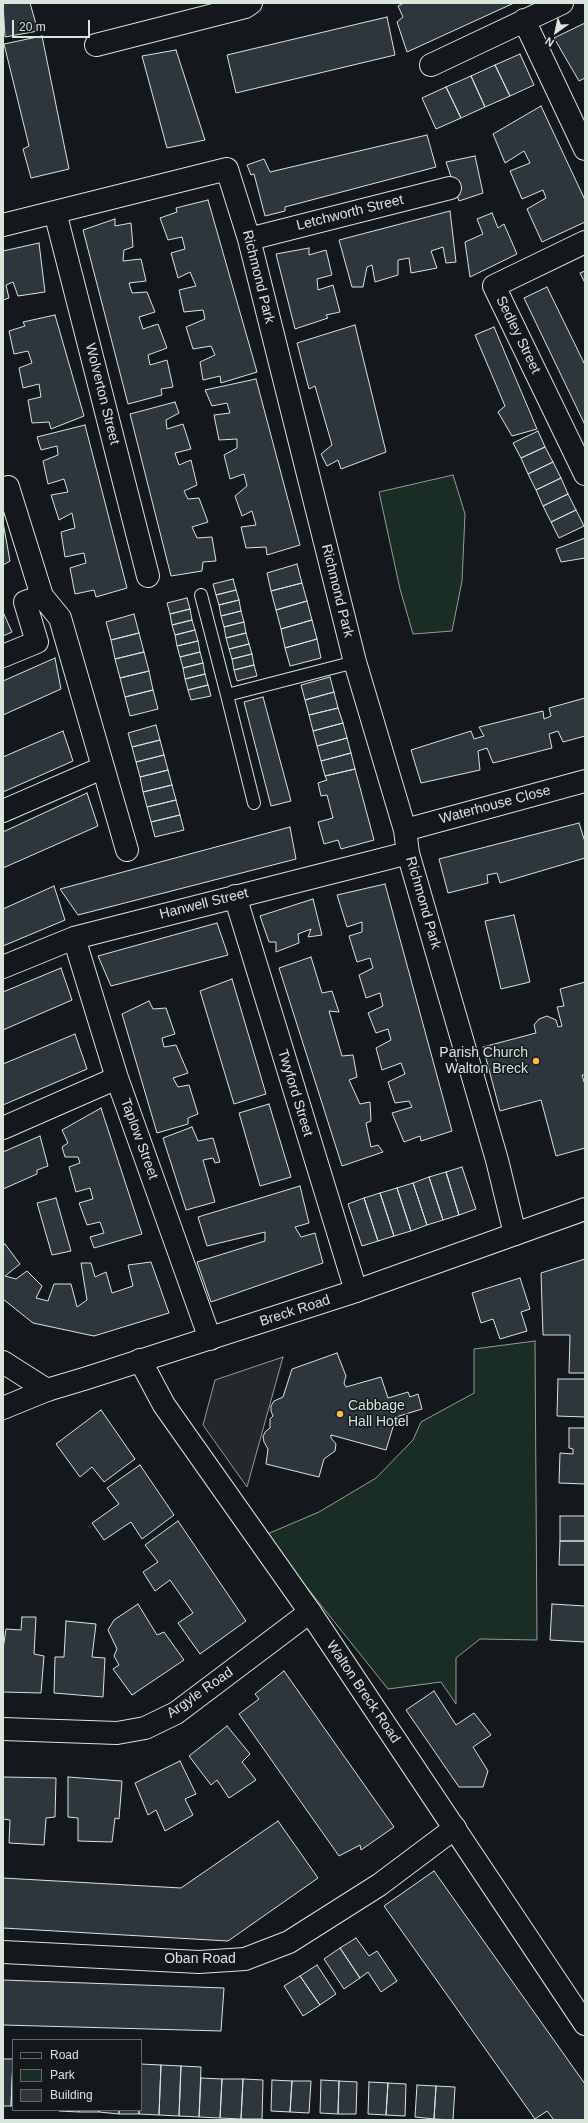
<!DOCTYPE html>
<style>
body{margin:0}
#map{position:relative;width:588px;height:2123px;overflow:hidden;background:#14181c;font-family:Helvetica,sans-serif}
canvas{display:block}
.frame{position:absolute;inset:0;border:4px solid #d8e6dc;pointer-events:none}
.legend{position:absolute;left:12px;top:2039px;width:130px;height:72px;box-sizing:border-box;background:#14181c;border:1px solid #626a69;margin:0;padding:5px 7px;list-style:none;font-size:12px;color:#d8e6dc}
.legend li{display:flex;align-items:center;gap:8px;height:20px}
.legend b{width:20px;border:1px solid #626a69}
.north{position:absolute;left:536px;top:12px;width:40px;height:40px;-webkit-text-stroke:3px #14181c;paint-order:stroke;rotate:213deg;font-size:11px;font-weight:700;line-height:16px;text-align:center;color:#d8e6dc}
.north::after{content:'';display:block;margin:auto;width:14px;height:18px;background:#d8e6dc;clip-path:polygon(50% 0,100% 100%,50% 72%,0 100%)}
.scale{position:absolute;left:12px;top:20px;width:78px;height:18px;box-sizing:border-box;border:2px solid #d8e6dc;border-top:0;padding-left:5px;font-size:12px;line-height:14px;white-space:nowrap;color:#d8e6dc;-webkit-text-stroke:3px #14181c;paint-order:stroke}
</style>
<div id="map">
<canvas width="588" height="2123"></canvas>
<div class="frame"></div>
<ul class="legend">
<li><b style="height:5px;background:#14181c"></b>Road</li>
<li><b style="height:11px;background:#1a2d24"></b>Park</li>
<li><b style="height:11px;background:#2c363c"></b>Building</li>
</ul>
<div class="north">N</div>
<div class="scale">20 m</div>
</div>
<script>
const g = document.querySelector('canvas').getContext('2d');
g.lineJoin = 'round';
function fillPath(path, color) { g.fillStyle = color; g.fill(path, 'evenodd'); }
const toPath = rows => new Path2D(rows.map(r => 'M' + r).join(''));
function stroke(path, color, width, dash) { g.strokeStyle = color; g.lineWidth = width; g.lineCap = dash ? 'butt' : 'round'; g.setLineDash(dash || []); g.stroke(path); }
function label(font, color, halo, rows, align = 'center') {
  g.font = font + ' Helvetica,sans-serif'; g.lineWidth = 3; g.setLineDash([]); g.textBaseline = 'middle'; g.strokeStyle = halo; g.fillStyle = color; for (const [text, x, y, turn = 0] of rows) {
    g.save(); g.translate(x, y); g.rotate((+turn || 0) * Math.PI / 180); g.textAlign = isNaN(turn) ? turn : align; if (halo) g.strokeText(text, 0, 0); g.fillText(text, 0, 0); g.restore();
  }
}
const green = toPath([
 [453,475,465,514,462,581,452,631,413,634,400,589,379,492,453,475],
 [535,1341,537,1640,480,1639,456,1658,456,1704,441,1682,388,1689,265,1535,319,1512,376,1478,413,1440,421,1422,474,1393,474,1349,535,1341]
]);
fillPath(green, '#1a2d24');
stroke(green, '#939e99', 1);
const parking = toPath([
 [283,1357,247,1487,203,1425,215,1380,283,1357]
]);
fillPath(parking, '#24282b');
stroke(parking, '#939e99', 1);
const building = toPath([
 [3,3,30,3,38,31,5,37,3,3],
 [404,3,514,3,407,52,397,22,403,17,398,6,404,3],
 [387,17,395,55,236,93,227,55,387,17],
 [585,23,585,78,579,81,554,38,585,23],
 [42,36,69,169,31,178,23,149,29,146,4,44,42,36],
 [176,50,205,140,167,148,142,56,176,50],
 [520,54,534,85,510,96,495,65,520,54],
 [495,65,510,96,485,107,471,76,495,65],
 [471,76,485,107,461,118,446,87,471,76],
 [446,87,461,118,436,129,422,98,446,87],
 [541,106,585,200,585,222,542,242,527,209,546,198,543,190,522,199,510,171,530,163,524,151,505,163,493,134,541,106],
 [427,135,436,167,285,207,285,211,265,216,254,174,251,175,247,165,264,159,270,172,427,135],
 [475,156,483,193,459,201,446,162,475,156],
 [208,200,257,372,221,383,220,376,203,380,200,362,215,355,211,346,193,349,186,327,205,319,203,310,184,312,179,290,196,286,190,272,178,278,171,253,185,249,182,237,168,240,160,218,177,212,176,208,208,200],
 [450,211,456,262,446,263,443,247,431,251,437,268,411,273,409,258,398,260,398,275,375,282,372,265,367,267,363,287,352,287,339,240,450,211],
 [492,213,498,228,504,224,517,254,470,277,465,242,483,234,477,219,492,213],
 [115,219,115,226,131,223,133,247,124,250,123,261,141,259,146,281,129,283,132,293,147,292,155,312,139,317,143,329,158,324,167,348,148,355,150,365,167,360,173,387,161,389,162,395,128,404,83,230,115,219],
 [39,243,45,292,18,296,13,282,6,285,9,298,3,300,3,251,39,243],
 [309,248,309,255,326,250,332,275,317,279,318,290,333,285,340,312,326,315,328,318,295,329,276,254,309,248],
 [585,271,585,283,580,273,585,271],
 [547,287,585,365,585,425,524,298,547,287],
 [55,315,84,416,51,429,49,422,32,423,28,400,41,397,39,384,23,388,19,368,32,363,28,351,14,354,9,331,25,326,23,322,55,315],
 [355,325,386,452,341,469,338,460,327,466,321,454,332,445,315,386,309,389,297,343,355,325],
 [494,327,537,429,512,436,498,412,505,406,475,335,494,327],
 [256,379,300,545,267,555,266,547,246,548,241,527,256,525,252,511,242,516,235,496,247,486,244,474,230,479,224,455,237,448,237,439,219,440,214,415,230,413,227,403,212,406,205,390,256,379],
 [175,402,179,413,166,420,167,429,183,424,191,449,175,453,179,465,191,460,197,485,184,491,188,499,199,498,208,522,192,527,197,538,212,537,216,561,203,562,202,571,171,576,130,414,175,402],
 [85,425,127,588,96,597,94,590,75,594,70,568,86,563,84,553,65,557,61,532,75,528,72,513,59,520,51,495,68,492,64,479,48,484,43,461,58,455,57,446,41,450,37,437,85,425],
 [538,431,545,447,521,458,513,443,538,431],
 [545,447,553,462,528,474,521,458,545,447],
 [553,462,561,478,536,490,528,474,553,462],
 [561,478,568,494,543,506,536,490,561,478],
 [568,494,576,510,551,522,543,506,568,494],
 [576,510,584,526,559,538,551,522,576,510],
 [3,522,10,561,3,565,3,522],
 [585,538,585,558,561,562,556,549,585,538],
 [297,564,302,583,271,591,267,573,297,564],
 [233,579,236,590,216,595,213,584,233,579],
 [302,583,307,601,276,610,271,591,302,583],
 [236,590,239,600,219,605,216,595,236,590],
 [187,598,190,609,170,614,167,603,187,598],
 [239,600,241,611,221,616,219,605,239,600],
 [307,601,312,620,281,629,276,610,307,601],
 [190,609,192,620,172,625,170,614,190,609],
 [241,611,244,622,224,627,221,616,241,611],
 [3,612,12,632,3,636,3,612],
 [134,614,139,633,111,640,106,622,134,614],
 [192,620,195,630,175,635,172,625,192,620],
 [312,620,317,639,285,648,281,629,312,620],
 [244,622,246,633,226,638,224,627,244,622],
 [195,630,198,641,177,646,175,635,195,630],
 [139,633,144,652,115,659,111,640,139,633],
 [246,633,249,644,229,649,226,638,246,633],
 [317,639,321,658,290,666,285,648,317,639],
 [198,641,200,652,180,657,177,646,198,641],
 [249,644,252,654,232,659,229,649,249,644],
 [144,652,149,671,120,678,115,659,144,652],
 [200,652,203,663,183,668,180,657,200,652],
 [252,654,254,665,234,670,232,659,252,654],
 [55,658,61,689,3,715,3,681,55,658],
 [203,663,205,674,185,679,183,668,203,663],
 [254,665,257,676,237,681,234,670,254,665],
 [149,671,153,690,125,697,120,678,149,671],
 [205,674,208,685,188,690,185,679,205,674],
 [330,677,334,692,305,700,301,685,330,677],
 [208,685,211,696,191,700,188,690,208,685],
 [153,690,158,709,130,716,125,697,153,690],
 [334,692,338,708,309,715,305,700,334,692],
 [263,697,291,801,271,806,244,702,263,697],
 [585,698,585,736,563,742,558,731,549,734,552,748,493,763,487,748,478,751,480,770,421,783,411,750,471,731,474,739,484,736,479,727,543,711,544,719,551,716,549,708,585,698],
 [338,708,343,723,313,731,309,715,338,708],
 [343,723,347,738,317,746,313,731,343,723],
 [156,725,160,740,132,747,128,733,156,725],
 [63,731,73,761,3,792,3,757,63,731],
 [347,738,351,753,321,761,317,746,347,738],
 [160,740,164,755,136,762,132,747,160,740],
 [351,753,355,769,325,776,321,761,351,753],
 [164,755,168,770,140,777,136,762,164,755],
 [355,769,374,840,341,849,338,840,324,844,318,822,333,818,327,795,321,796,318,783,327,780,325,776,355,769],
 [168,770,172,785,143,792,140,777,168,770],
 [172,785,176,800,147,807,143,792,172,785],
 [87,793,98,826,3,868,3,832,87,793],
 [176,800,180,815,151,822,147,807,176,800],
 [180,815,184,830,155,837,151,822,180,815],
 [579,823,585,842,585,858,500,883,497,873,487,875,488,883,448,893,439,859,579,823],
 [290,827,296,859,78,915,60,889,290,827],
 [385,884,452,1131,421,1141,420,1136,404,1142,392,1113,412,1107,409,1101,395,1103,388,1082,405,1074,401,1063,382,1070,376,1048,391,1040,388,1029,376,1033,368,1013,383,1006,380,993,366,998,359,975,373,968,370,958,357,962,349,936,362,932,362,922,347,927,337,895,385,884],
 [54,886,65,920,3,946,3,909,54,886],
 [313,899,322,935,308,937,311,929,298,934,299,943,276,952,276,942,269,942,260,916,313,899],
 [514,915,530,982,501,989,485,921,514,915],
 [217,923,228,955,111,986,98,956,217,923],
 [311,957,322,993,332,991,339,1012,329,1011,342,1056,353,1055,357,1077,349,1080,360,1104,370,1102,371,1121,366,1123,371,1147,378,1145,383,1152,342,1166,279,968,311,957],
 [61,968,72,1000,3,1030,3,992,61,968],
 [232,979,266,1094,234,1104,200,991,232,979],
 [585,982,585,1075,582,1075,585,1085,585,1148,556,1156,541,1100,500,1111,483,1047,536,1033,534,1025,539,1019,547,1016,556,1020,558,1027,562,1026,557,1007,564,1006,560,989,585,982],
 [149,1001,153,1009,166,1008,175,1034,162,1038,164,1047,176,1045,188,1073,173,1078,178,1087,189,1085,198,1114,188,1118,188,1124,157,1133,122,1014,149,1001],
 [75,1034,87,1069,3,1105,3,1064,75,1034],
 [269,1104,291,1177,260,1186,239,1113,269,1104],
 [101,1108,142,1234,94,1248,90,1237,104,1233,100,1222,87,1225,79,1203,93,1199,90,1188,76,1192,69,1167,80,1163,78,1157,65,1157,62,1147,68,1143,62,1130,101,1108],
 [192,1127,198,1141,213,1138,220,1162,215,1163,213,1158,203,1160,215,1202,186,1210,163,1138,192,1127],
 [40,1136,48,1166,37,1170,37,1174,3,1189,3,1152,40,1136],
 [462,1167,476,1209,459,1215,446,1172,462,1167],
 [446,1172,459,1215,443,1220,429,1177,446,1172],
 [429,1177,443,1220,427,1225,413,1183,429,1177],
 [413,1183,427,1225,411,1231,397,1188,413,1183],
 [300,1186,309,1223,295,1227,301,1237,315,1233,323,1263,211,1302,197,1262,265,1241,265,1232,207,1246,198,1217,300,1186],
 [397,1188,411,1231,394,1236,380,1193,397,1188],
 [380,1193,394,1236,378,1241,364,1198,380,1193],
 [56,1198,71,1251,52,1255,37,1203,56,1198],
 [364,1198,378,1241,362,1246,348,1204,364,1198],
 [5,1244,20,1264,5,1276,16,1279,27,1271,42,1286,36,1298,48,1301,54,1284,71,1284,77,1307,87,1300,81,1263,91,1263,95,1277,106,1272,112,1293,133,1286,128,1265,151,1262,169,1313,94,1336,33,1323,3,1299,3,1245,5,1244],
 [585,1259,585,1373,569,1373,570,1335,543,1335,541,1273,585,1259],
 [520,1278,530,1309,521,1312,527,1331,500,1339,493,1319,481,1323,472,1293,520,1278],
 [337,1353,346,1376,344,1383,346,1387,381,1377,388,1398,408,1392,410,1397,418,1394,422,1409,396,1417,386,1450,331,1435,331,1438,336,1444,335,1451,324,1459,319,1477,266,1464,268,1449,264,1442,263,1436,266,1431,270,1428,270,1419,273,1416,271,1411,271,1406,274,1401,283,1397,292,1369,337,1353],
 [558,1379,585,1379,585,1417,557,1416,558,1379],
 [101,1410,135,1459,104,1482,92,1467,80,1477,56,1444,101,1410],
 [569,1428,585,1428,585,1484,559,1483,560,1453,573,1454,573,1449,569,1448,569,1428],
 [140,1465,174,1515,142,1539,131,1522,104,1540,92,1523,119,1504,107,1488,140,1465],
 [560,1516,585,1516,585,1541,560,1541,560,1516],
 [178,1521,246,1621,200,1654,178,1623,193,1613,170,1580,155,1591,143,1572,158,1562,145,1545,178,1521],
 [560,1541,585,1541,585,1565,559,1565,560,1541],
 [138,1604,157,1635,164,1632,184,1660,132,1695,113,1669,119,1665,114,1656,117,1649,108,1630,114,1620,138,1604],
 [552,1604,585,1606,585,1642,550,1640,552,1604],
 [22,1617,36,1617,34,1654,44,1656,41,1693,3,1692,3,1649,6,1629,21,1630,22,1617],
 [66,1621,96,1624,92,1657,105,1658,103,1697,54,1693,55,1657,64,1657,66,1621],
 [284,1671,394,1827,361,1850,360,1845,339,1856,239,1714,259,1699,255,1694,284,1671],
 [434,1691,456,1725,474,1713,491,1735,473,1747,488,1771,483,1787,459,1787,406,1710,434,1691],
 [227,1726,250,1754,242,1762,256,1780,229,1798,217,1780,211,1785,189,1756,227,1726],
 [180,1761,196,1794,185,1799,193,1815,165,1831,156,1810,148,1815,135,1783,180,1761],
 [3,1777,56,1778,55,1817,46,1818,44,1845,9,1843,10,1820,3,1819,3,1777],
 [68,1777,122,1781,119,1819,115,1818,112,1842,78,1841,78,1818,68,1817,68,1777],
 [278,1821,318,1878,228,1941,3,1928,3,1878,181,1888,278,1821],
 [434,1871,585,2084,585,2119,583,2120,554,2120,547,2111,535,2119,384,1906,434,1871],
 [356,1938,369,1956,377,1951,397,1981,381,1992,368,1972,360,1978,340,1948,356,1938],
 [340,1948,360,1978,344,1989,324,1959,340,1948],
 [317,1965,336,1994,320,2005,300,1976,317,1965],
 [300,1976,320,2005,303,2016,284,1986,300,1976],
 [3,1980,224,1988,221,2031,3,2025,3,1980],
 [3,2059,13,2059,11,2106,3,2106,3,2059],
 [13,2059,13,2106,11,2106,13,2059],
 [141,2064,161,2065,159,2115,139,2114,139,2110,141,2110,141,2064],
 [161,2065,181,2066,179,2116,159,2115,161,2065],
 [181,2066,201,2067,199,2117,179,2116,181,2066],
 [201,2078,222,2079,220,2118,199,2117,201,2078],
 [222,2079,243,2079,241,2119,220,2118,222,2079],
 [243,2079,263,2080,262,2119,241,2119,243,2079],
 [272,2080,292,2081,290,2112,271,2111,272,2080],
 [321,2080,339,2081,338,2114,320,2113,321,2080],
 [292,2081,311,2081,309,2113,290,2112,292,2081],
 [339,2081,357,2082,356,2114,338,2114,339,2081],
 [369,2082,388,2083,386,2115,368,2114,369,2082],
 [388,2083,406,2084,405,2116,386,2115,388,2083],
 [417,2085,436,2086,434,2119,415,2117,417,2085],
 [436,2086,455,2087,453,2120,434,2119,436,2086],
 [59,2110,79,2110,79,2112,59,2111,59,2110],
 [79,2110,99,2110,99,2112,79,2112,79,2110],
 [99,2110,119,2110,119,2114,99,2112,99,2110],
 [119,2110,139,2110,139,2114,119,2114,119,2110]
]);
fillPath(building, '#2c363c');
stroke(building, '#d8e6dc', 1);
const lane = toPath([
 [201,595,227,695],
 [254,803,227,695,355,662]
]);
const street = toPath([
 [524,20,585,149],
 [96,45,245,7,251,3],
 [431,65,562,3],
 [55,212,148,576],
 [3,225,227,169,249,239,355,662,405,830,408,853,497,1160,515,1234],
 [249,239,450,188],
 [585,242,494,286,585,474],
 [3,490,8,487,42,596,25,602,37,642,3,656],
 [42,596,60,618,127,850],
 [3,811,102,768],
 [405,830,585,781],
 [235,896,356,1291],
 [74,938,117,1078,210,1339],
 [3,967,74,938,408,853],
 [3,1128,117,1078],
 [3,1729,117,1733,145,1728,176,1713,310,1612],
 [3,1952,199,1962,245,1959,289,1942,379,1885,455,1828]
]);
const secondary = toPath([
 [140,1360,164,1405,310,1612,585,2024],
 [3,1362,47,1390]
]);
const primary = toPath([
 [3,1408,47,1390,87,1378,356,1291,585,1209]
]);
stroke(lane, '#d8e6dc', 14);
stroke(street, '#d8e6dc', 24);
stroke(secondary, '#d8e6dc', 24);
stroke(primary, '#d8e6dc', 24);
stroke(lane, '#14181c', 12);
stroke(street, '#14181c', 22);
stroke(secondary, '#14181c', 22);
stroke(primary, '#14181c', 22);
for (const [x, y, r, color] of [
 [536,1061,4,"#ffb74d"],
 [340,1414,4,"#ffb74d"]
]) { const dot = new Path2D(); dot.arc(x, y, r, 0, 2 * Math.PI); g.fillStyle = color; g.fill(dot); stroke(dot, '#14181c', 1.5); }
label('14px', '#d8e6dc', '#14181c', [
 ["Letchworth Street",350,213,-14],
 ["Richmond Park",258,277,76],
 ["Sedley Street",518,335,64],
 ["Wolverton Street",102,394,76],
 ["Richmond Park",337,591,76],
 ["Waterhouse Close",495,805,-15],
 ["Richmond Park",423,903,74],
 ["Hanwell Street",204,904,-14],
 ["Twyford Street",295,1093,73],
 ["Taplow Street",139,1139,70],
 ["Breck Road",295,1311,-18],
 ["Walton Breck Road",363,1692,56],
 ["Argyle Road",200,1693,-35],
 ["Oban Road",200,1959]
]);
label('14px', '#d8e6dc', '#14181c', [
 ["Parish Church",528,1053],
 ["Walton Breck",528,1069],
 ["Cabbage",348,1406,"left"],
 ["Hall Hotel",348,1422,"left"]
], 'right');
</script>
